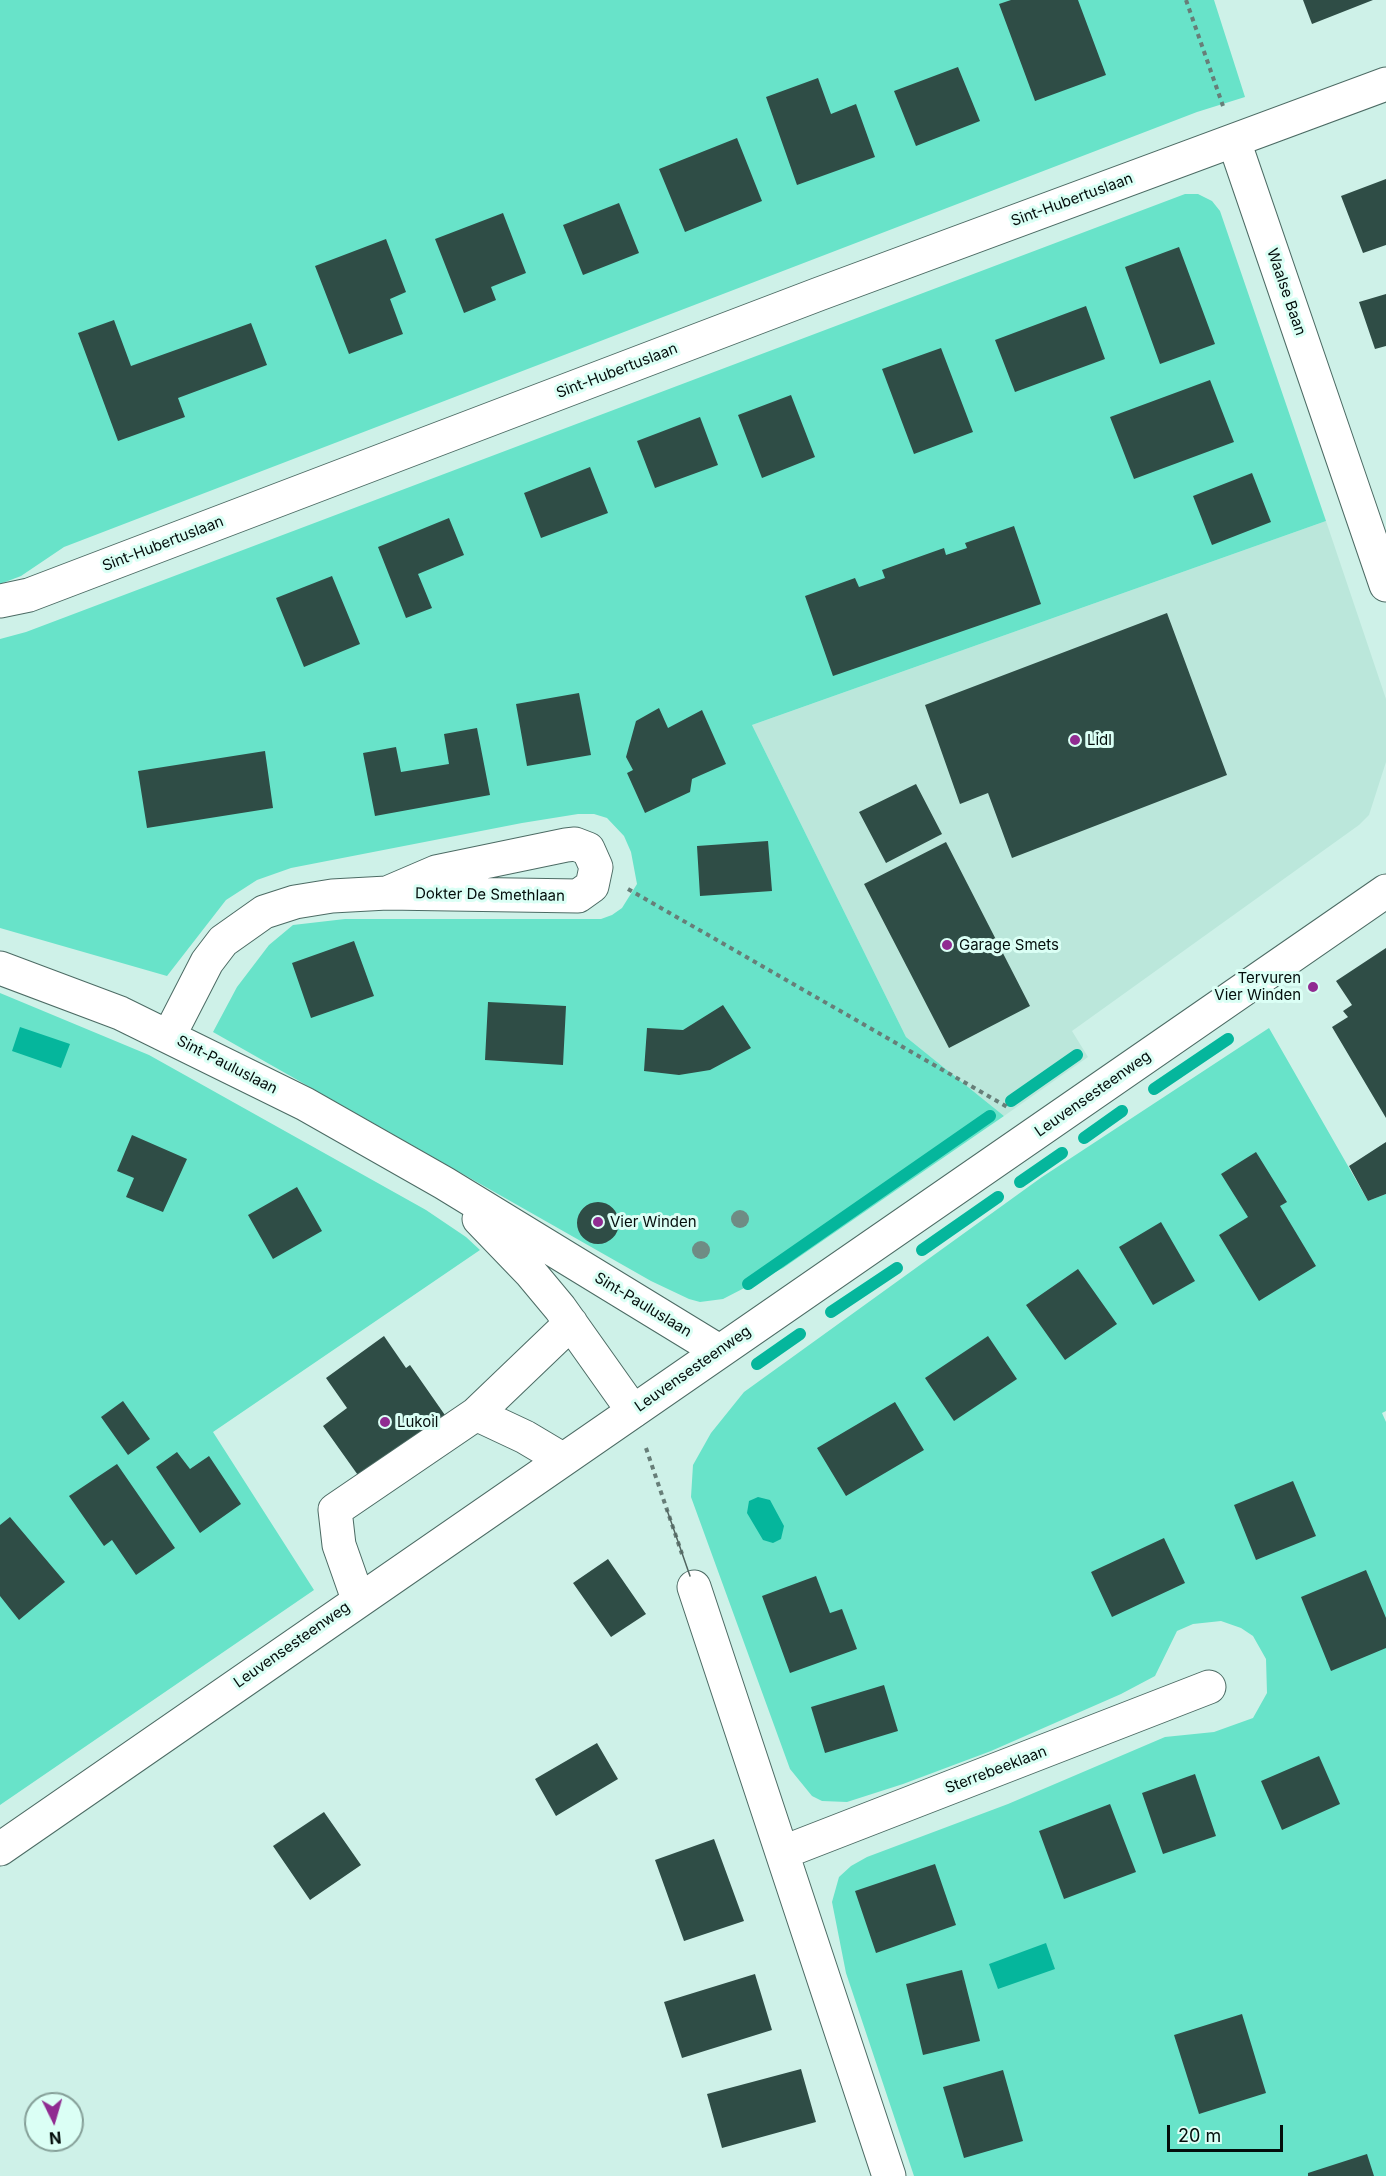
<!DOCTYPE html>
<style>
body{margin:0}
#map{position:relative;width:1386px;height:2176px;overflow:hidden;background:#cef1e8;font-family:Inter,sans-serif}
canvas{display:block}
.north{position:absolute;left:24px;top:2092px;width:60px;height:60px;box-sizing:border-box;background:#dbfff5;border:2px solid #859f98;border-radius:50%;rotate:175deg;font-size:16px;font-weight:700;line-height:24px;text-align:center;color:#040e0c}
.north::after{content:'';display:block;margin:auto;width:21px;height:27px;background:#902b91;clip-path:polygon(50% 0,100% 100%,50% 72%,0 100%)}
.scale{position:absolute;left:1167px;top:2125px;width:116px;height:27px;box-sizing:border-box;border:3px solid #040e0c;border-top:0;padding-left:8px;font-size:18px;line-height:21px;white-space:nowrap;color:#040e0c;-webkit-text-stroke:4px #dbfff5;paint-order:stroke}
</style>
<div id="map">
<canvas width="1386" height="2176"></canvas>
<div class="north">N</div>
<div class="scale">20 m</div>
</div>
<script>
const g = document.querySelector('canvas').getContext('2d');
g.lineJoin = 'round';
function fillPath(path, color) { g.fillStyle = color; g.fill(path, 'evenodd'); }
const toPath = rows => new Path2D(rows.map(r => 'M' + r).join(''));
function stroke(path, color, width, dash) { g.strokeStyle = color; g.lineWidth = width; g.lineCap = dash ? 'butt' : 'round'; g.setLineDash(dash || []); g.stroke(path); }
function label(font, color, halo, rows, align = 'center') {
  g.font = font + ' Inter,sans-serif'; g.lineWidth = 6; g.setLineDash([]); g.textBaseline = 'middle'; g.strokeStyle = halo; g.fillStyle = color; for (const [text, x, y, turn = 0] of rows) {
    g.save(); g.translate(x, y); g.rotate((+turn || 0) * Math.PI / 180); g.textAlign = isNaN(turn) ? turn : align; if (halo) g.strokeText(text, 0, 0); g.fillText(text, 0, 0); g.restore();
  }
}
fillPath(toPath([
 [1326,521,1386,699,1386,762,1369,815,1359,825,1072,1031,1088,1057,1004,1116,906,1037,752,725]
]), '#bbe7db');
fillPath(toPath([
 [0,0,1214,0,1245,97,1197,112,64,547,21,576,0,584],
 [1185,194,1198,194,1212,201,1220,211,1326,521,752,725,906,1037,1004,1116,783,1268,723,1299,700,1302,689,1299,651,1281,213,1032,237,987,269,945,293,925,345,919,601,919,612,915,622,908,637,884,631,852,624,836,607,818,594,814,578,814,522,823,291,868,257,880,226,900,167,976,0,928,0,639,26,632],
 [0,993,149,1055,426,1210,466,1237,480,1250,213,1432,314,1590,0,1805],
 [1269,1028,1368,1201,1386,1194,1386,1411,1382,1413,1386,1422,1386,2176,914,2176,846,1973,832,1902,839,1877,851,1866,867,1857,1008,1804,1165,1737,1214,1732,1253,1718,1267,1693,1266,1659,1253,1636,1241,1628,1221,1621,1193,1624,1177,1631,1155,1676,1121,1694,991,1751,903,1784,847,1802,822,1801,812,1796,790,1769,691,1497,693,1465,711,1433,744,1392,1042,1177]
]), '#68e3c9');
fillPath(toPath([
 [20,1027,70,1044,61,1068,12,1051],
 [758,1497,770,1500,784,1526,781,1539,773,1543,763,1540,747,1513,749,1501],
 [1046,1943,1055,1969,998,1989,989,1964]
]), '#05b69c');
stroke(toPath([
 [1154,1089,1228,1039],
 [1011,1101,1077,1055],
 [1084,1138,1122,1111],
 [1020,1182,1062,1153],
 [922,1250,998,1197],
 [748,1284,990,1116],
 [831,1312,897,1268],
 [757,1364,800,1334]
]), '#05b69c', 12);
fillPath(toPath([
 [1011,0,1078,0,1106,75,1035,101,999,4],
 [1303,0,1373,0,1312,24],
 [958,67,980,121,916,146,894,91],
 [818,78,831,114,856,104,875,157,797,185,766,97],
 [737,138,762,201,685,232,659,169],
 [1386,179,1386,245,1363,253,1341,196],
 [619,203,639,253,583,275,563,225],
 [503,213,526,273,491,287,496,300,464,313,435,239],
 [386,239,406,292,390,299,403,334,349,354,315,266],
 [1179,247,1215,344,1160,364,1125,267],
 [1386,294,1386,346,1375,349,1359,302],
 [1086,306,1105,359,1015,392,995,340],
 [114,320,131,366,251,323,267,365,178,398,185,417,118,441,78,333],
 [941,348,973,432,914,454,882,369],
 [1210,380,1234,442,1134,479,1110,417],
 [791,395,815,457,762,478,738,415],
 [700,417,718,465,655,488,637,441],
 [590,467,608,513,541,538,524,493],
 [1252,473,1271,522,1212,545,1193,496],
 [449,518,464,555,418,574,432,608,406,618,378,547],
 [1014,526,1041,604,833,676,805,596,855,578,859,587,885,578,882,570,944,548,946,555,967,548,965,543],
 [332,576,360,644,304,667,276,598],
 [1167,613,1227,775,1012,858,988,793,960,804,925,705],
 [579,693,591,755,527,766,516,704],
 [659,708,668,728,702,710,726,764,692,779,690,792,645,813,627,773,633,770,626,757,636,721],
 [477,728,490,795,375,816,363,753,396,747,401,772,449,764,444,734],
 [265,751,273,808,147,828,138,771],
 [916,784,942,834,886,863,859,812],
 [768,841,772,891,700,896,697,846],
 [946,842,1030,1006,949,1048,864,884],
 [354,941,374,996,311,1018,292,963],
 [1386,948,1386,1118,1332,1027,1348,1017,1343,1011,1352,1005,1336,981],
 [488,1002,566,1006,563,1065,485,1060],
 [723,1005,751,1048,710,1070,679,1075,644,1071,647,1028,683,1030],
 [132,1135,187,1159,163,1212,126,1197,134,1178,117,1171],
 [1386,1142,1386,1194,1368,1201,1349,1166],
 [1256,1152,1287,1202,1280,1206,1316,1266,1259,1301,1219,1235,1248,1217,1221,1174],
 [297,1187,322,1231,273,1259,248,1215],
 '577 1223a21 21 0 1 1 42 0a21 21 0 1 1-42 0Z',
 [1161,1222,1195,1281,1153,1305,1119,1247],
 [1078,1269,1117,1324,1065,1360,1026,1305],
 [384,1336,406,1368,410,1365,447,1418,360,1478,323,1426,347,1408,326,1378],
 [988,1336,1017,1379,954,1421,925,1378],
 [123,1401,150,1439,128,1455,101,1417],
 [895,1402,924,1450,846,1496,817,1448],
 [177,1452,190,1469,209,1456,241,1504,200,1533,156,1467],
 [117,1464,175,1548,136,1575,112,1540,104,1546,69,1496],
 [1293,1481,1316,1536,1256,1560,1234,1505],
 [10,1517,65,1582,19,1620,0,1596,0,1525],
 [1164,1538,1185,1583,1112,1617,1091,1572],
 [608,1559,646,1614,611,1637,573,1583],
 [1366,1570,1386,1618,1386,1648,1331,1671,1301,1597],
 [816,1576,830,1613,842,1609,857,1649,790,1673,762,1596],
 [884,1685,898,1731,825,1753,811,1707],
 [597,1743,618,1779,556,1816,535,1779],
 [1319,1756,1340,1804,1282,1830,1261,1781],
 [1195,1774,1216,1836,1163,1854,1142,1793],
 [1110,1804,1136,1872,1064,1899,1039,1831],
 [324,1812,361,1865,310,1900,273,1846],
 [714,1839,744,1921,684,1941,655,1860],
 [935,1864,956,1925,876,1953,855,1891],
 [962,1970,980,2041,923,2055,906,1984],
 [755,1974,772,2030,682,2058,664,2002],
 [1242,2014,1266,2093,1199,2114,1174,2035],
 [801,2069,816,2122,722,2148,707,2094],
 [1003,2070,1023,2141,964,2158,943,2087],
 [1367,2154,1374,2176,1308,2176,1308,2173]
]), '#2f4d46');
const minor = toPath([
 [1234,141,1386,585],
 [0,601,29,595,819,294,1386,84],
 [0,968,120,1013,305,1104,444,1183,719,1351],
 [169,1036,207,962,223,941,264,912,295,902,332,896,387,893,578,896,592,886,596,867,588,849,575,844,566,845,436,872,387,893],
 [479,1219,530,1272,560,1308,633,1411],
 [476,1414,571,1323],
 [694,1587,889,2176],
 [358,1599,339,1545,335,1510,476,1414,525,1437,562,1459],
 [784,1852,1209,1687]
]);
const major = toPath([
 [0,1849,1386,891]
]);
stroke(minor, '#4c6b64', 35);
stroke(major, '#4c6b64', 35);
stroke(toPath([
 [1186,0,1223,106],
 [628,889,1009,1108],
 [646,1448,682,1554]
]), '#677e78', 4, [4.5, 4.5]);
stroke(minor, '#fff', 33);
stroke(major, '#fff', 33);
stroke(toPath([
 [667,1510,690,1576]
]), '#516560', 1.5);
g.fillStyle = '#6f8c84';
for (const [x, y] of [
 [740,1219],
 [701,1250]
]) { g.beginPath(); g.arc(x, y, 9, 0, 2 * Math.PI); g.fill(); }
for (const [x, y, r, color] of [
 [1075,740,6,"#902b91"],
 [947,945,6,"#902b91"],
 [1313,987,6,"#902b91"],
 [598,1222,6,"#902b91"],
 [385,1422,6,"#902b91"]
]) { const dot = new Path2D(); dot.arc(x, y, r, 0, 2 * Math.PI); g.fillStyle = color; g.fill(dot); stroke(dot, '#dbfff5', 2); }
label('15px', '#040e0c', '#dbfff5', [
 ["Sint-Hubertuslaan",1072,200,-20],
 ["Waalse Baan",1286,292,71],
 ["Sint-Hubertuslaan",617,371,-21],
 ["Sint-Hubertuslaan",163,544,-21],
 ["Dokter De Smethlaan",490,895,1],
 ["Sint-Pauluslaan",227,1065,27],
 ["Leuvensesteenweg",1093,1094,-35],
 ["Sint-Pauluslaan",643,1305,31],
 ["Leuvensesteenweg",693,1369,-35],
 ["Leuvensesteenweg",292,1645,-35],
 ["Sterrebeeklaan",996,1770,-21]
]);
label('15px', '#040e0c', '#dbfff5', [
 ["Lidl",1087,740],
 ["Garage Smets",959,945],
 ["Tervuren",1301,978,"right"],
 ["Vier Winden",1301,995,"right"],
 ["Vier Winden",610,1222],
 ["Lukoil",397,1422]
], 'left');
</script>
